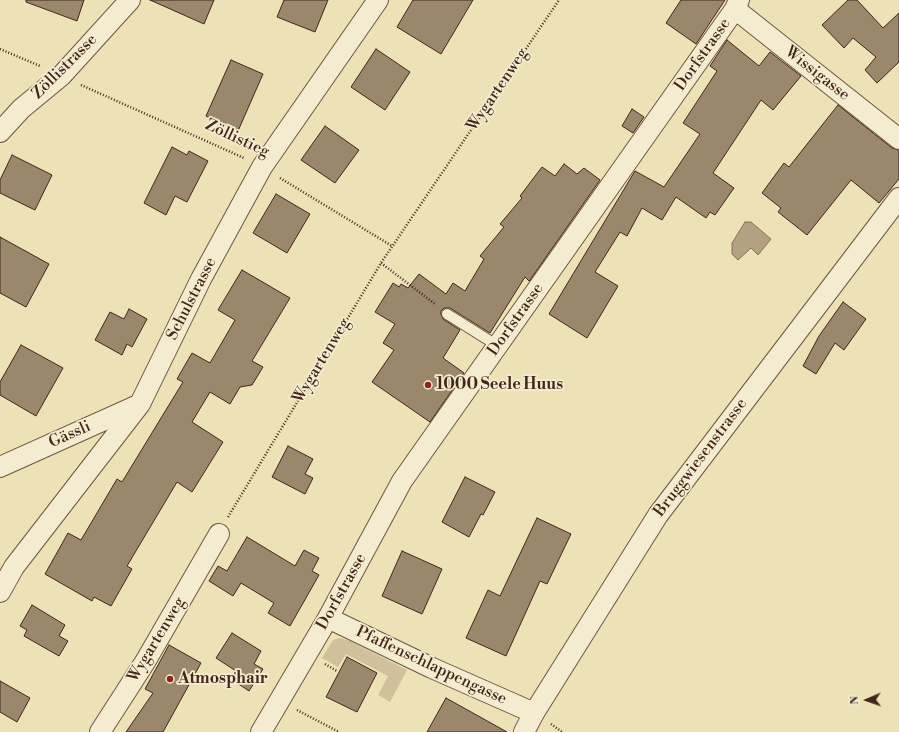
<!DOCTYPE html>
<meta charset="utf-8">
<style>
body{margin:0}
#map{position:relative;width:899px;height:732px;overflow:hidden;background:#ede1b6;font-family:"Libre Bodoni",serif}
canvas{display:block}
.north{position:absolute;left:847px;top:680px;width:40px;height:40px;-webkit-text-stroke:3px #f3ecd0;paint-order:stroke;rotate:268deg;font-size:11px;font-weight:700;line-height:16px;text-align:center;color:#43261b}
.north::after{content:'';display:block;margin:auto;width:14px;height:18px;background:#43261b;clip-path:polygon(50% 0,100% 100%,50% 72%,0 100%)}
</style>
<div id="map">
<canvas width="899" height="732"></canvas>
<div class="north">N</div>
</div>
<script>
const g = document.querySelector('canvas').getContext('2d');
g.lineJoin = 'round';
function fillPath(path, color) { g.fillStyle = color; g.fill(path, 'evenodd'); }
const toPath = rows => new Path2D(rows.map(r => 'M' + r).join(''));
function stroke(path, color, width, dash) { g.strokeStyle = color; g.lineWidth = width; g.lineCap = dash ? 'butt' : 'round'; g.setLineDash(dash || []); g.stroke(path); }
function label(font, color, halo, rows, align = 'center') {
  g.font = font + ' "Libre Bodoni",serif'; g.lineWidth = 3.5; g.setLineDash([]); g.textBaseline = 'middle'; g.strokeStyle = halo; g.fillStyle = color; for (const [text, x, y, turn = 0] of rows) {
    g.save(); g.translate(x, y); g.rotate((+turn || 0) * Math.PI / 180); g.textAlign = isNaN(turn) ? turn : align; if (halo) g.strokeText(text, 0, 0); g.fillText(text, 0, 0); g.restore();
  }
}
fillPath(toPath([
 [340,638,350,641,407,670,390,702,378,695,388,676,346,654,338,667,322,658,333,640]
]), '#d0c19c');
const water = toPath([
 [745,222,751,222,771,239,758,255,751,248,738,260,732,254,732,243,745,222]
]);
fillPath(water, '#b3a181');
stroke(water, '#867058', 1);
const building = toPath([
 [26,0,84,0,77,21,26,2,26,0],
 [150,0,214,0,204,24,150,0],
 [284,0,328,0,315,32,277,17,284,0],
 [413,0,473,0,441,54,397,27,413,0],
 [681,0,725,0,696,44,666,23,681,0],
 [848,0,857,0,883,28,899,13,899,62,877,83,865,70,876,57,853,38,844,48,822,25,848,0],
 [727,40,759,66,770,52,801,76,773,110,761,100,713,173,734,188,715,215,710,212,706,218,676,197,662,220,642,208,627,236,620,232,595,272,618,286,587,338,549,314,635,171,664,187,700,134,683,123,717,71,710,66,727,40],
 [376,49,410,72,385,110,351,87,376,49],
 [231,60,263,74,238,131,206,116,231,60],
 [838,105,892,148,899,150,899,179,879,203,851,180,807,235,778,212,781,208,762,193,784,163,789,167,838,105],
 [632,109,644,117,633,133,622,126,632,109],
 [325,126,359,150,335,183,301,160,325,126],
 [172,147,187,155,189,151,208,161,187,202,175,196,166,215,144,203,172,147],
 [12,155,52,175,35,210,0,193,0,180,12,155],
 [564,164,577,174,584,168,600,180,530,280,529,281,525,277,490,333,450,308,444,308,441,311,441,314,443,319,460,330,443,358,464,373,430,422,372,382,394,350,383,343,395,324,375,312,393,283,399,287,401,284,408,288,419,274,446,294,453,283,465,291,484,259,480,256,504,227,500,224,522,198,520,196,542,167,555,176,564,164],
 [276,194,310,214,287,253,253,233,276,194],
 [0,237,49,264,26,307,0,293,0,237],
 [242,270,290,298,252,361,263,367,252,385,240,387,230,404,210,392,192,422,223,442,192,492,177,482,127,566,132,569,111,606,94,597,92,601,45,574,68,533,81,540,117,479,122,482,183,382,177,379,192,353,210,363,235,320,218,310,242,270],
 [843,302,866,319,844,350,835,343,816,374,803,366,819,336,843,302],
 [129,309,147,319,132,347,127,344,122,355,95,340,110,312,124,319,129,309],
 [21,345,63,368,36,416,0,395,0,382,21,345],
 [288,446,313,459,305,474,313,478,305,494,272,477,288,446],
 [465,477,495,492,483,515,481,514,469,537,442,522,465,477],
 [537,518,571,534,547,584,540,581,506,656,466,638,488,590,500,596,537,518],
 [247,537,295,566,304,550,319,558,312,571,319,575,290,626,268,613,274,603,241,583,233,596,209,581,218,566,227,571,247,537],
 [402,551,442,569,422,614,382,596,402,551],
 [32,605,65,625,59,636,68,641,59,656,24,636,27,630,20,626,32,605],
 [232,633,261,651,254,664,263,669,249,691,231,679,236,671,216,658,232,633],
 [169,645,201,663,163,732,126,732,153,693,145,689,169,645],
 [347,657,377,673,357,712,326,697,347,657],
 [0,681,30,698,17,722,0,712,0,681],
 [446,698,507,732,427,732,446,698]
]);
fillPath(building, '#9b876c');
stroke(building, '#43261b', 1);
const service = toPath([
 [447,314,498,346]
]);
const minor = toPath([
 [735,9,899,139],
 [0,132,21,109,61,76,130,0],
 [0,467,138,405],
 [0,592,14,567,140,404,201,279,262,167,378,0],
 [328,618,432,668,534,713],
 [100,732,145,662,219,534],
 [261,732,328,618,402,481,735,9,739,0],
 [524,732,534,713,658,515,899,198]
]);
stroke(service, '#6e5542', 12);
stroke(minor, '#6e5542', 22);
stroke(toPath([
 [0,49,40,66],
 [81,85,244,158],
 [280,178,392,246],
 [381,263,435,304],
 [228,517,381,263,559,0],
 [325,664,337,671],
 [297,710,339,732],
 [551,724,562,732]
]), '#43261b', 2.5, [1, 2]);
stroke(service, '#f3ecd0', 10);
stroke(minor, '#f3ecd0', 20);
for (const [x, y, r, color] of [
 [428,385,4,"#8f2418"],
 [170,679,4,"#8f2418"]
]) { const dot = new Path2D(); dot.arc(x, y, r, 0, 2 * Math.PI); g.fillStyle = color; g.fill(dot); stroke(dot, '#f3ecd0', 1.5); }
label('16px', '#43261b', '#f3ecd0', [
 ["Dorfstrasse",703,55,-55],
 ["Zöllistrasse",65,67,-45],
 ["Wissigasse",817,74,38],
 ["Wygartenweg",498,90,-56],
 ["Zöllistieg",237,139,25],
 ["Schulstrasse",192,299,-63],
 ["Dorfstrasse",516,320,-55],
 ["Wygartenweg",322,361,-59],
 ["Gässli",70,435,-24],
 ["Bruggwiesenstrasse",701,458,-53],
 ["Dorfstrasse",342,592,-61],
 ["Wygartenweg",157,640,-59],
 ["Pfaffenschlappengasse",431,666,25]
]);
label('bold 16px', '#43261b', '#f3ecd0', [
 ["1000 Seele Huus",436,385],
 ["Atmosphair",178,679]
], 'left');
</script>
